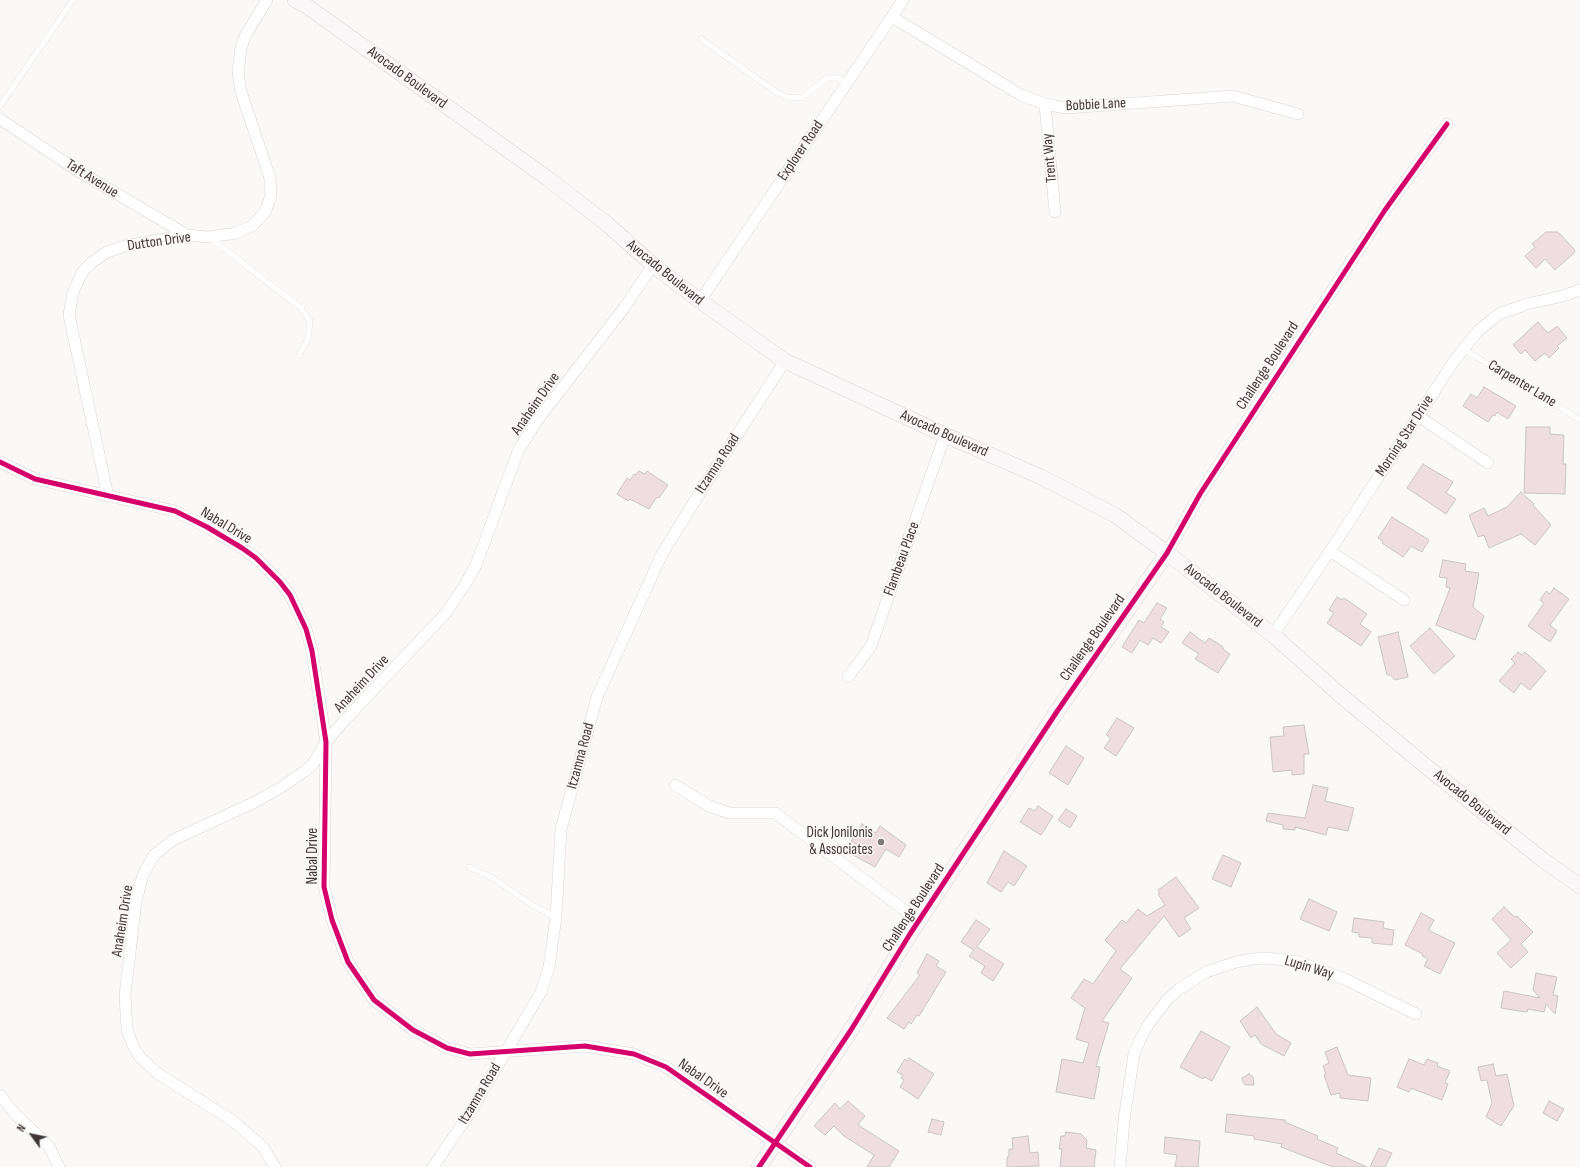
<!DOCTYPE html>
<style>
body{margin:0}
#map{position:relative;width:1580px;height:1167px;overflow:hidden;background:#fbf8f8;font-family:"Sofia Sans Condensed",sans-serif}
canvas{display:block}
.north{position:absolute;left:12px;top:1115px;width:40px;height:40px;-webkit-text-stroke:3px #fcf7f7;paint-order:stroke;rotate:303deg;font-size:11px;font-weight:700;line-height:16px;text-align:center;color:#3f3637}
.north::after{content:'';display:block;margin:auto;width:14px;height:18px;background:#3f3637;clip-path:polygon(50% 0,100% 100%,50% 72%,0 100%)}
</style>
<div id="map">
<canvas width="1580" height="1167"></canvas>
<div class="north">N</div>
</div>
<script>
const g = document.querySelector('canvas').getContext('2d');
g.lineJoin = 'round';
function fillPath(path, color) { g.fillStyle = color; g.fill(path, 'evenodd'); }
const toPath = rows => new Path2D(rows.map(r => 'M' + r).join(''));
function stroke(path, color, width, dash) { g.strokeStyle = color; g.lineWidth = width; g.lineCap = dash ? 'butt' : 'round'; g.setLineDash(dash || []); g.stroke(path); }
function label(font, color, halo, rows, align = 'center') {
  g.font = font + ' "Sofia Sans Condensed",sans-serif'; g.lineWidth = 3; g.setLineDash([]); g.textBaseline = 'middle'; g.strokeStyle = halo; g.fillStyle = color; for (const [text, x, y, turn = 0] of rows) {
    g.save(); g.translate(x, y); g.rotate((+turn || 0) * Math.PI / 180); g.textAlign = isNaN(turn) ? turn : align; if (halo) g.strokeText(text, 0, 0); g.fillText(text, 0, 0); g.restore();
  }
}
const building = toPath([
 [1546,232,1558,232,1575,250,1574,253,1555,270,1545,259,1536,268,1525,256,1535,247,1532,244,1546,232],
 [1538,322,1548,333,1557,326,1567,338,1557,346,1559,348,1549,358,1545,353,1535,361,1525,350,1521,354,1513,345,1538,322],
 [1484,387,1516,406,1508,419,1497,412,1495,416,1493,415,1488,422,1463,406,1471,394,1477,398,1484,387],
 [1526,427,1550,427,1550,434,1564,435,1563,464,1566,464,1565,494,1524,493,1526,427],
 [1423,464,1453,482,1446,493,1456,499,1446,514,1407,488,1423,464],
 [639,471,645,474,647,471,668,485,659,498,657,497,649,509,630,499,628,501,617,494,627,478,630,480,634,474,636,475,639,471],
 [1521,492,1534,504,1533,505,1551,525,1535,545,1521,534,1489,548,1484,535,1478,537,1469,515,1484,508,1488,516,1507,507,1521,492],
 [1392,517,1429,540,1422,552,1411,546,1403,557,1382,543,1383,542,1378,538,1392,517],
 [1443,560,1466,564,1465,571,1479,573,1473,607,1484,616,1475,640,1436,625,1450,588,1446,587,1447,578,1439,577,1443,560],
 [1554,588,1569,599,1550,625,1557,631,1550,642,1528,626,1544,603,1540,600,1546,591,1550,594,1554,588],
 [1337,597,1342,600,1344,598,1367,614,1360,624,1371,632,1361,646,1327,623,1334,613,1329,610,1337,597],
 [1157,603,1167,608,1160,619,1164,622,1161,627,1169,632,1161,643,1153,638,1148,645,1140,640,1132,653,1122,647,1139,620,1144,623,1157,603],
 [1430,628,1455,656,1434,674,1410,646,1430,628],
 [1190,632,1205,643,1209,638,1222,646,1224,650,1230,654,1218,673,1195,659,1199,654,1182,643,1190,632],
 [1398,632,1408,677,1395,680,1390,675,1387,675,1378,637,1398,632],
 [1518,652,1522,655,1525,652,1546,671,1530,690,1521,683,1514,693,1499,681,1515,663,1511,659,1518,652],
 [1117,718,1134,728,1116,756,1104,748,1111,738,1106,735,1117,718],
 [1304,725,1309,754,1304,754,1304,774,1292,775,1292,770,1273,772,1270,737,1284,736,1283,727,1304,725],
 [1066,746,1084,758,1068,785,1049,773,1066,746],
 [1313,785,1328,788,1325,801,1354,808,1348,831,1328,827,1326,835,1295,827,1295,830,1283,829,1283,825,1266,821,1268,813,1305,818,1313,785],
 [1038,806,1053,816,1041,835,1020,822,1029,808,1035,811,1038,806],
 [1066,809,1077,816,1070,828,1058,820,1066,809],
 [862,824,876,833,880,826,906,845,899,857,886,849,875,867,853,855,858,845,851,841,862,824],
 [1004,851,1027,866,1014,886,1008,882,1001,892,987,883,1004,851],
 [1223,855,1241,863,1231,887,1212,879,1223,855],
 [1176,877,1199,908,1184,918,1191,929,1179,937,1164,916,1120,969,1132,978,1102,1021,1109,1023,1096,1066,1100,1067,1094,1099,1056,1092,1062,1059,1083,1063,1089,1043,1076,1039,1085,1008,1071,998,1084,979,1093,984,1116,951,1105,940,1122,920,1126,923,1138,909,1147,916,1165,905,1158,894,1160,893,1158,890,1176,877],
 [1309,899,1337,912,1329,931,1300,919,1309,899],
 [1504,907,1515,917,1517,916,1533,932,1521,944,1528,952,1511,968,1497,953,1511,940,1492,919,1504,907],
 [1421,913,1434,920,1429,929,1430,931,1455,943,1440,974,1424,966,1428,959,1422,956,1423,954,1405,945,1421,913],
 [1354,918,1384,922,1383,928,1394,930,1392,945,1372,943,1372,938,1359,937,1359,933,1352,932,1354,918],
 [976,920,990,929,977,947,1004,964,993,981,981,973,985,966,969,956,974,950,961,942,976,920],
 [927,954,939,961,936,966,946,972,919,1016,917,1015,911,1024,909,1022,904,1029,887,1018,920,975,917,973,927,954],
 [1536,973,1557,977,1553,995,1558,996,1555,1014,1546,1004,1544,1012,1528,1009,1527,1012,1519,1011,1501,1008,1504,991,1540,998,1533,990,1536,973],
 [1257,1007,1276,1034,1291,1043,1284,1056,1261,1044,1255,1035,1251,1038,1240,1021,1257,1007],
 [1201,1031,1230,1047,1212,1081,1204,1077,1203,1079,1180,1067,1201,1031],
 [1337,1047,1348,1075,1371,1078,1368,1101,1340,1098,1340,1093,1331,1095,1324,1075,1326,1074,1323,1066,1329,1063,1325,1052,1337,1047],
 [909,1058,934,1074,918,1099,900,1087,904,1080,901,1078,903,1075,897,1072,905,1059,907,1061,909,1058],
 [1409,1059,1424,1065,1427,1059,1438,1063,1437,1066,1450,1071,1445,1083,1448,1084,1442,1100,1411,1088,1409,1092,1397,1087,1409,1059],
 [1493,1064,1496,1076,1507,1074,1514,1106,1501,1126,1486,1117,1492,1103,1487,1080,1481,1081,1478,1067,1493,1064],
 [1249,1074,1253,1077,1254,1085,1245,1085,1243,1082,1242,1078,1249,1074],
 [848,1101,865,1116,858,1125,899,1151,889,1167,867,1167,874,1155,844,1136,834,1126,825,1135,814,1126,835,1103,840,1109,848,1101],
 [1549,1101,1564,1109,1557,1121,1543,1113,1549,1101],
 [1227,1114,1285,1120,1285,1122,1318,1136,1317,1139,1338,1148,1336,1153,1367,1167,1333,1167,1281,1147,1282,1144,1254,1139,1254,1136,1225,1132,1227,1114],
 [932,1119,944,1122,941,1135,928,1132,932,1119],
 [1066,1132,1081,1134,1087,1140,1086,1148,1096,1150,1094,1167,1060,1167,1062,1149,1059,1149,1061,1136,1065,1136,1066,1132],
 [1028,1136,1030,1153,1038,1152,1039,1166,1007,1167,1007,1157,1009,1156,1009,1149,1013,1149,1012,1138,1028,1136],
 [1165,1137,1200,1141,1198,1167,1175,1167,1177,1155,1164,1153,1165,1137],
 [1379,1148,1392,1153,1385,1167,1370,1167,1379,1148]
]);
fillPath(building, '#eedee0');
stroke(building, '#cac4c5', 1);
const lane = toPath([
 [701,39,776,92,786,97,802,98,827,78,838,78,847,83],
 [0,106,73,0],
 [209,237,301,308,310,321,308,339,299,355],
 [1463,349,1580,420],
 [469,867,493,878,532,905,556,917]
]);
const street = toPath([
 [892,17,1021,95,1045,104,1066,108,1233,96,1298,114],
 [1045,104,1055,212],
 [0,119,78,171,187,235],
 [700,301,903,0],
 [1418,416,1488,463],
 [0,462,35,479,175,511,207,527,242,548,256,558,280,582,290,595,306,629,312,651,326,742,324,887,332,920,348,962,374,1000,413,1030,447,1048,470,1054,585,1046,634,1054,666,1067,810,1167],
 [108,496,69,315,73,292,83,271,91,263,107,252,125,246,187,235,208,237,237,233,253,225,265,212,271,196,270,178,241,92,238,72,241,48,245,36,267,0],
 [1330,551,1404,600],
 [1167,553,1200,494,1284,364,1385,210,1447,124],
 [1273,635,1330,551,1454,361,1478,331,1499,314,1527,304,1563,296,1580,290],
 [848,677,871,646,945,435],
 [675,785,709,806,729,813,775,813,919,921],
 [0,1095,15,1114,49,1146,59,1167],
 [275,1167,263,1147,233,1121,157,1073,140,1057,134,1048,127,1030,125,995,136,901,143,875,154,855,173,840,255,802,280,788,305,771,313,764,326,742,344,721,446,613,466,583,476,565,519,449,539,418,624,308,653,265],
 [433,1167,471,1111,541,992,549,967,556,917,561,829,597,697,662,554,704,486,785,361],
 [1120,1167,1124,1120,1134,1054,1140,1040,1148,1025,1167,1000,1179,989,1206,972,1236,962,1252,959,1268,958,1299,962,1347,980,1416,1014]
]);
const secondary = toPath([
 [295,0,308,7,547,178,607,224,653,265,700,301,785,361,945,435,1041,477,1115,515,1167,553,1273,635,1338,693,1422,763,1543,860,1580,886],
 [759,1167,851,1030,910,934,1058,710,1167,553]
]);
stroke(lane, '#dbd4d5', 6);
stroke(street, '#dbd4d5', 12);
stroke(secondary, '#dbd4d5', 16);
stroke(lane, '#fefefe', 5.5);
stroke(street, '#fefefe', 11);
stroke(secondary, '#fbf7f8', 15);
stroke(toPath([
 [0,462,35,479,175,511,207,527,242,548,256,558,280,582,290,595,306,629,312,651,326,742,324,887,332,920,348,962,374,1000,413,1030,447,1048,470,1054,585,1046,634,1054,666,1067,810,1167],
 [759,1167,851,1030,910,934,1058,710,1167,553,1200,494,1385,210,1447,124]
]), '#d6006c', 5);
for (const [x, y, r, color] of [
 [881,842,4,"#817a7b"]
]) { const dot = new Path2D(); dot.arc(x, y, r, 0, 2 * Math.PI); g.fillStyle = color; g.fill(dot); stroke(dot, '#fcf7f7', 1.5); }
label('15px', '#3f3637', '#fcf7f7', [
 ["Avocado Boulevard",407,78,36],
 ["Bobbie Lane",1096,105,-3],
 ["Explorer Road",801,151,-56],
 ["Trent Way",1050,158,-95],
 ["Taft Avenue",92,179,32],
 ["Dutton Drive",159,242,-8],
 ["Avocado Boulevard",665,273,39],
 ["Challenge Boulevard",1268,366,-57],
 ["Carpenter Lane",1522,384,31],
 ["Anaheim Drive",536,404,-55],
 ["Avocado Boulevard",944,434,24],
 ["Morning Star Drive",1405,436,-57],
 ["Itzamna Road",718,464,-57],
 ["Nabal Drive",226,526,31],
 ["Flambeau Place",902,559,-70],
 ["Avocado Boulevard",1223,596,38],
 ["Challenge Boulevard",1093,638,-55],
 ["Anaheim Drive",362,684,-47],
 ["Itzamna Road",581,756,-75],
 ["Avocado Boulevard",1472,803,39],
 ["Nabal Drive",313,856,-90],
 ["Challenge Boulevard",914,908,-57],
 ["Anaheim Drive",123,921,-81],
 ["Lupin Way",1309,968,17],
 ["Nabal Drive",703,1079,35],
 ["Itzamna Road",480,1094,-59]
]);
label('15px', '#3f3637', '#fcf7f7', [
 ["Dick Jonilonis",873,833],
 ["& Associates",873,850]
], 'right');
</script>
